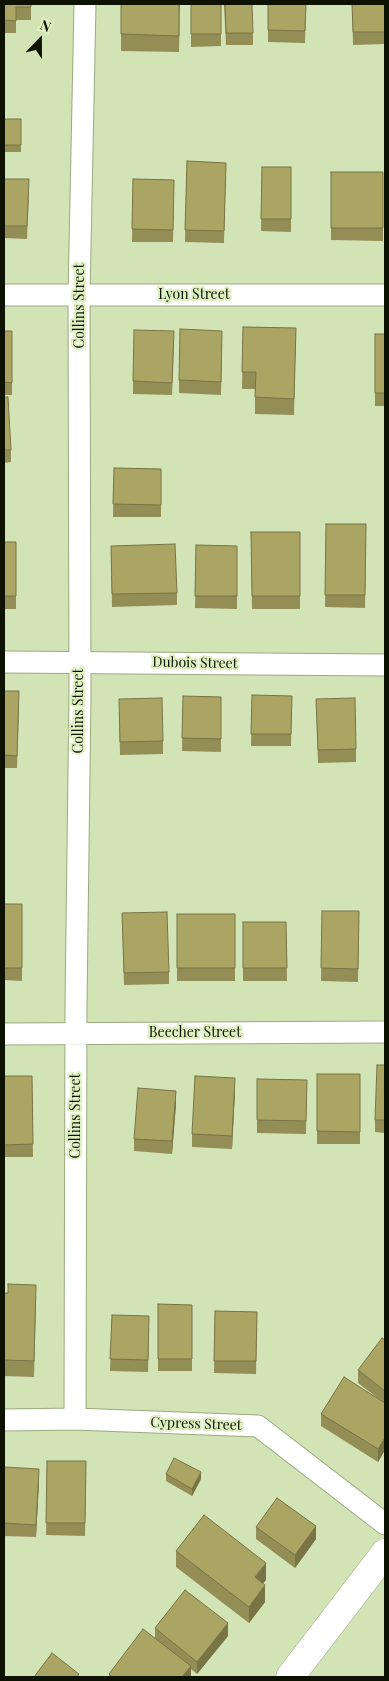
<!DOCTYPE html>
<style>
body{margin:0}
#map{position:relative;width:389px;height:1681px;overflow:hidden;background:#d2e3b5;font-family:"Playfair Display",serif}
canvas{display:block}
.frame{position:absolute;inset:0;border:5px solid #0d1203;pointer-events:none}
.north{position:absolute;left:15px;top:15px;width:50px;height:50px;-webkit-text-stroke:4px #dff0c2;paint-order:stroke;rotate:22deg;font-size:14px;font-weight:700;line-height:20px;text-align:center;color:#0d1203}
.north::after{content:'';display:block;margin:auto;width:18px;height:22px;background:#0d1203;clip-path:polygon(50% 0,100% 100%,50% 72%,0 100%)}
</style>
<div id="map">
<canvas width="389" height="1681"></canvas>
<div class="frame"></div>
<div class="north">N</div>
</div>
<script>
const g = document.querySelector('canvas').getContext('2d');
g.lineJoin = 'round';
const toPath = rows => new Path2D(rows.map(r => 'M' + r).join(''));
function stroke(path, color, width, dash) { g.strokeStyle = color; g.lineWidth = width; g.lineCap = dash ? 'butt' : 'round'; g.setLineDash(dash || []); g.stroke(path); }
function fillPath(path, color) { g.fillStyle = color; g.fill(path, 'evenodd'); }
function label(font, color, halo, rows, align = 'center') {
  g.font = font + ' "Playfair Display",serif'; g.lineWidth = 4.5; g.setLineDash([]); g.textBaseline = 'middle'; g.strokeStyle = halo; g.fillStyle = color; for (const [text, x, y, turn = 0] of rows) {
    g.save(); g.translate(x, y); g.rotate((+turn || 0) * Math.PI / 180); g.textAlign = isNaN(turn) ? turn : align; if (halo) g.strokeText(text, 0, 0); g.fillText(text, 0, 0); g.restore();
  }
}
const minor = toPath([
 [4,295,385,295],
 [4,662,385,665],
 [4,1034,385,1032],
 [75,1419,76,1005,80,693,79,295,85,4],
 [4,1420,75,1419,258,1426,385,1524]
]);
const secondary = toPath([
 [290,1677,385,1553]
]);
stroke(minor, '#9baa7f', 23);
stroke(secondary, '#9baa7f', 29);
stroke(minor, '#fff', 21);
stroke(secondary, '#fff', 28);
fillPath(toPath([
 [4,4,31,4,31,20,16,20,16,33,4,33],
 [121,4,180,4,179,52,121,51],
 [191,4,221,4,221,46,191,47],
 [224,4,253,33,253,45,226,45],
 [268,4,306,4,305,43,268,42],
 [352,4,385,4,385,44,353,45],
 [4,119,21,119,21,152,4,152],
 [187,161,226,163,224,243,185,242],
 [262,167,291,167,291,232,261,231],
 [331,172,383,172,383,241,331,240],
 [4,179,29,192,27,239,4,238],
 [133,179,174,180,173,242,132,242],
 [243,327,296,328,294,415,255,414,255,389,242,389],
 [4,331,12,331,12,395,4,395],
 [375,334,385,334,385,406,375,406],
 [222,343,221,395,179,393,179,380],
 [174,344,172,395,133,394,133,381],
 [4,397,11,450,11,462,4,463],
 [114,468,161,469,161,517,113,517],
 [326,524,366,524,365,608,325,607],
 [251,532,300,532,300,609,252,609],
 [4,542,16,542,16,609,4,609],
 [196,545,237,546,237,609,195,608],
 [111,546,177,593,177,605,112,607],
 [4,691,19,704,17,768,4,768],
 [252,695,292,696,291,746,251,746],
 [183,696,221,697,221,752,182,751],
 [316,699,356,749,356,762,318,763],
 [119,712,163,741,163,754,120,755],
 [4,904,22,904,22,981,4,980],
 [322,911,359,911,358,982,321,981],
 [122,913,169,972,169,984,124,985],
 [177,914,235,914,235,981,177,981],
 [243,922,286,922,287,981,243,981],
 [385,1065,385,1133,375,1132,375,1120],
 [317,1074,360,1074,360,1144,317,1144],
 [4,1076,32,1076,33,1157,4,1157],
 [257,1079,307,1080,306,1134,257,1133],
 [235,1090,232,1149,192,1147,192,1134],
 [176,1104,172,1154,134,1151,134,1139],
 [4,1293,8,1293,36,1301,34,1377,4,1376],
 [158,1304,192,1305,192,1371,158,1371],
 [215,1311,257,1312,256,1374,214,1373],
 [112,1315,149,1329,148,1372,110,1371],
 [385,1340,385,1450,378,1462,321,1426,321,1414,383,1402,358,1383,358,1370],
 [47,1461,86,1461,85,1536,46,1535],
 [4,1467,39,1481,36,1537,4,1536],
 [166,1474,201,1479,192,1496,166,1481],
 [256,1527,316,1539,295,1568,256,1539],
 [176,1551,266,1580,263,1583,265,1602,249,1623,176,1567],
 [155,1628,228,1636,197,1674,191,1669,191,1677,109,1677,109,1674,155,1639]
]), '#938e56');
fillPath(toPath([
 [235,1078,235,1090,232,1149,232,1136],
 [176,1091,176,1104,172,1154,172,1141],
 [385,1438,385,1450,378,1462,378,1449],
 [39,1469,39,1481,36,1537,36,1525],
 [201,1472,201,1479,192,1496,192,1489],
 [316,1526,316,1539,295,1568,295,1555],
 [266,1563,266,1580,255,1593,255,1577],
 [265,1585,265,1602,249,1623,249,1607],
 [228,1623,228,1636,197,1674,197,1662],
 [191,1666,191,1677,182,1677]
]), '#787446');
const building = toPath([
 [4,4,31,4,31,7,16,7,16,21,4,20,4,4],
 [121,4,179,4,179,36,121,34,121,4],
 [191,4,221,4,221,34,191,34,191,4],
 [225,4,252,4,253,33,226,33,225,4],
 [268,4,306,4,305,31,268,30,268,4],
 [352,4,385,4,385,32,353,32,352,4],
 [4,119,21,119,21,145,4,145,4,119],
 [187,161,226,163,224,231,185,230,187,161],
 [262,167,291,167,291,219,261,219,262,167],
 [331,172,383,172,383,228,331,228,331,172],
 [4,179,29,179,27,226,4,226,4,179],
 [133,179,174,180,173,230,132,229,133,179],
 [243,327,296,328,294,399,255,397,256,372,242,372,243,327],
 [180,329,222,331,221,382,179,380,180,329],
 [134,330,174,331,172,383,133,381,134,330],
 [4,331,12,331,12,383,4,382,4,331],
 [375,334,385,334,385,393,375,393,375,334],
 [4,397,8,397,11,450,4,450,4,397],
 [114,468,161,469,161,505,113,504,114,468],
 [326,524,366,524,365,595,325,595,326,524],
 [251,532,300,532,300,596,252,596,251,532],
 [4,542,16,542,16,596,4,596,4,542],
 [175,544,177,593,112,594,111,546,175,544],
 [196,545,237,546,237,596,195,596,196,545],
 [4,691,19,691,17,756,4,755,4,691],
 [252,695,292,696,291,734,251,734,252,695],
 [183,696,221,697,221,739,182,738,183,696],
 [162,698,163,741,120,742,119,699,162,698],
 [355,698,356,749,318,750,316,699,355,698],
 [4,904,22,904,22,968,4,968,4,904],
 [322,911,359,911,358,969,321,968,322,911],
 [167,912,169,972,124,973,122,913,167,912],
 [177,914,235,914,235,968,177,968,177,914],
 [243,922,286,922,287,968,243,968,243,922],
 [377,1065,385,1065,385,1120,375,1120,377,1065],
 [317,1074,360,1074,360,1132,317,1131,317,1074],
 [4,1076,32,1076,33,1144,4,1145,4,1076],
 [195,1076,235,1078,232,1136,192,1134,195,1076],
 [257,1079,307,1080,306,1121,257,1120,257,1079],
 [138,1088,176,1091,172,1141,134,1139,138,1088],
 [8,1284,36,1285,34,1361,4,1360,4,1293,8,1293,8,1284],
 [158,1304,192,1305,192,1359,158,1359,158,1304],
 [215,1311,257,1312,256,1361,214,1361,215,1311],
 [112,1315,149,1316,148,1360,110,1359,112,1315],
 [382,1338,385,1340,385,1391,358,1370,382,1338],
 [344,1377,385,1403,385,1438,378,1449,321,1414,344,1377],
 [174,1458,201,1472,192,1489,166,1474,174,1458],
 [47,1461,86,1461,85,1523,46,1523,47,1461],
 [4,1467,39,1469,36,1525,4,1523,4,1467],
 [277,1498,316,1526,295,1555,256,1527,277,1498],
 [204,1515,266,1563,255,1577,265,1585,249,1607,176,1551,204,1515],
 [185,1590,228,1623,197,1662,155,1628,185,1590],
 [143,1629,191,1666,182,1677,112,1677,109,1674,143,1629],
 [52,1653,79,1674,77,1677,34,1677,52,1653]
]);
fillPath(building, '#aba564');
stroke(building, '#787446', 1);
label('14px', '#0d1203', '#dff0c2', [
 ["Lyon Street",194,295],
 ["Collins Street",80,306,-90],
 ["Dubois Street",195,663,1],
 ["Collins Street",79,711,-90],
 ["Beecher Street",195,1033],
 ["Collins Street",76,1116,-90],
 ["Cypress Street",196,1424,2]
]);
</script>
